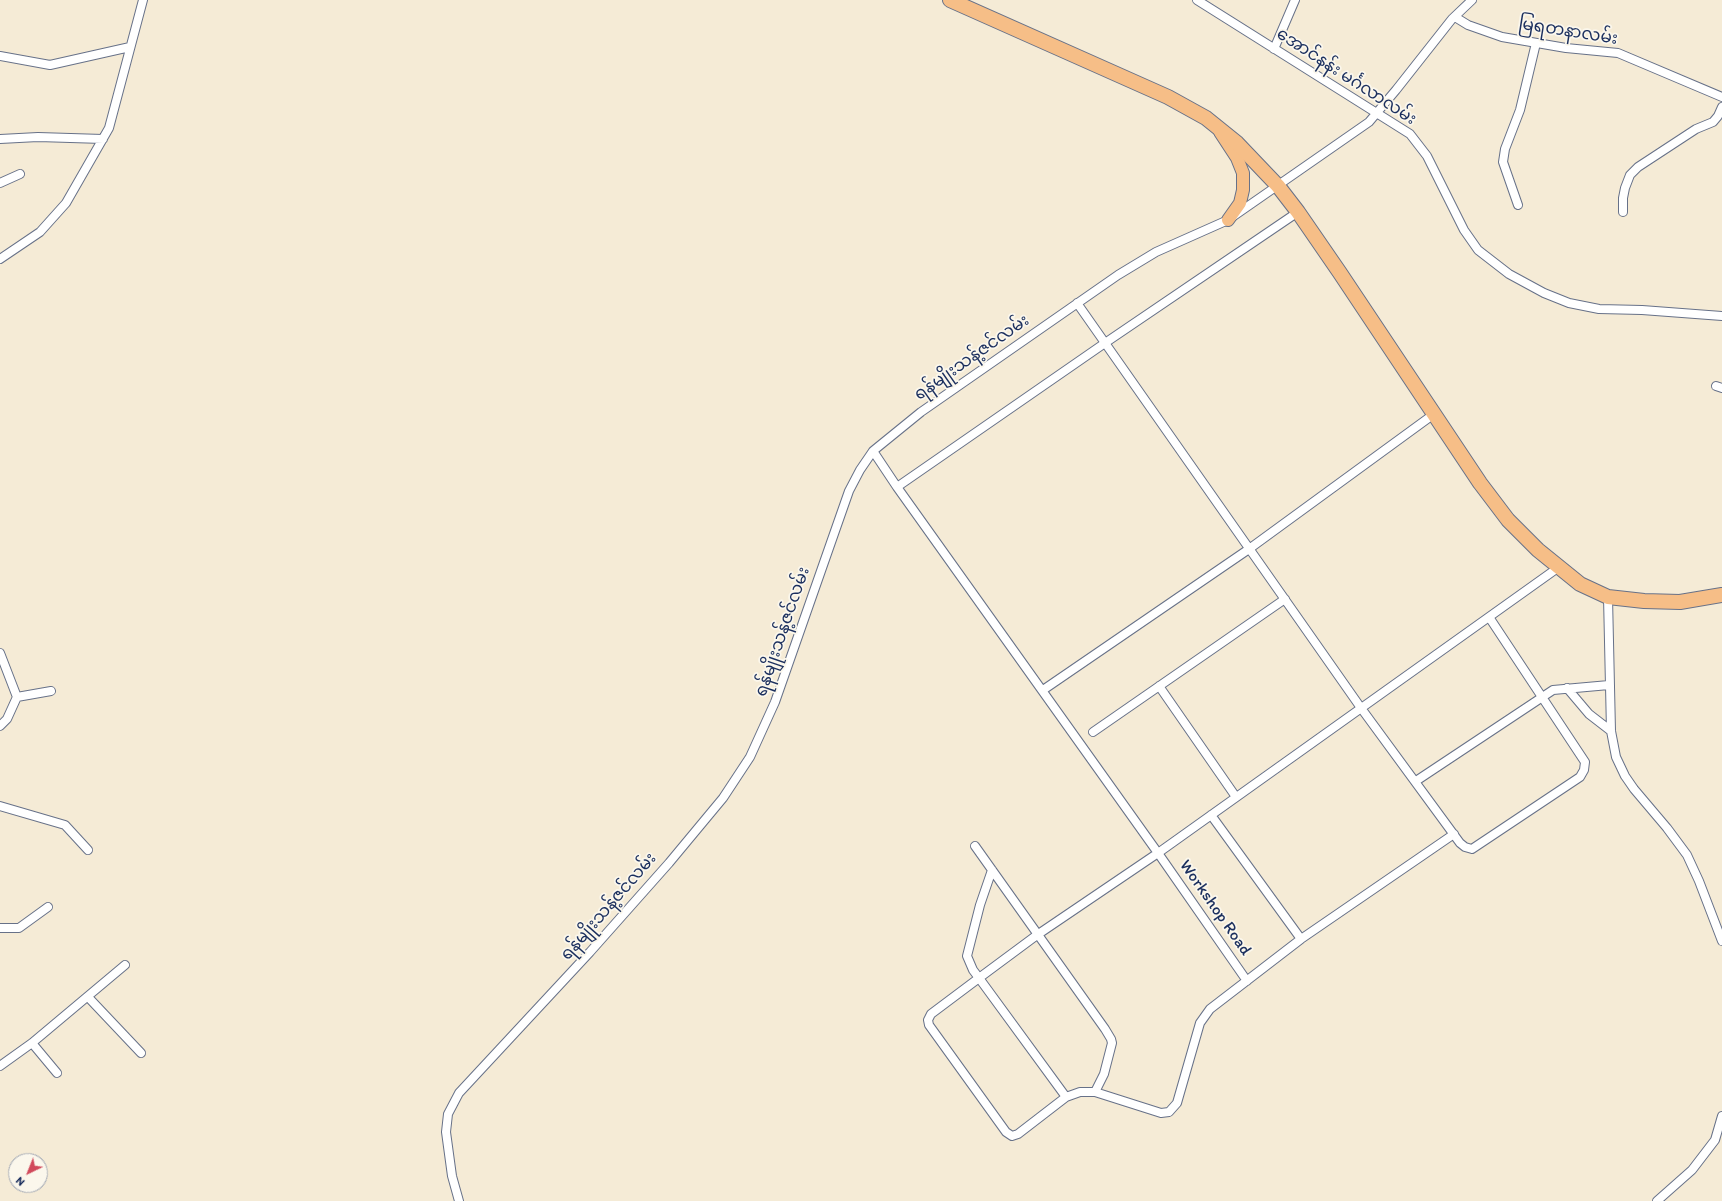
<!DOCTYPE html>
<meta charset="utf-8">
<style>
body{margin:0}
#map{position:relative;width:1722px;height:1201px;overflow:hidden;background:#f5ebd6;font-family:Itim,sans-serif}
canvas{display:block}
.north{position:absolute;left:8px;top:1153px;width:40px;height:40px;box-sizing:border-box;background:#fbf7ec;border:1px solid #a1a7b3;border-radius:50%;rotate:223deg;font-size:11px;font-weight:700;line-height:16px;text-align:center;color:#1b2f5e}
.north::after{content:'';display:block;margin:auto;width:14px;height:18px;background:#d1495b;clip-path:polygon(50% 0,100% 100%,50% 72%,0 100%)}
</style>
<div id="map">
<canvas width="1722" height="1201"></canvas>
<div class="north">N</div>
</div>
<script>
const g = document.querySelector('canvas').getContext('2d');
g.lineJoin = 'round';
const toPath = rows => new Path2D(rows.map(r => 'M' + r).join(''));
function stroke(path, color, width, dash) { g.strokeStyle = color; g.lineWidth = width; g.lineCap = dash ? 'butt' : 'round'; g.setLineDash(dash || []); g.stroke(path); }
function label(font, color, halo, rows, align = 'center') {
  g.font = font + ' Itim,"Noto Sans Myanmar",sans-serif'; g.lineWidth = 3.5; g.setLineDash([]); g.textBaseline = 'middle'; g.strokeStyle = halo; g.fillStyle = color; for (const [text, x, y, turn = 0] of rows) {
    g.save(); g.translate(x, y); g.rotate((+turn || 0) * Math.PI / 180); g.textAlign = isNaN(turn) ? turn : align; if (halo) g.strokeText(text, 0, 0); g.fillText(text, 0, 0); g.restore();
  }
}
const street = toPath([
 [1197,0,1410,134,1427,156,1464,230,1478,250,1509,274,1544,293,1569,303,1599,309,1642,310,1722,316],
 [1455,17,1468,25,1502,37,1566,48,1618,53,1722,97],
 [1274,49,1295,0],
 [0,56,50,65,130,47],
 [0,139,38,137,103,139],
 [0,183,20,174],
 [1518,205,1503,162,1505,149,1520,110,1536,43],
 [1623,212,1623,198,1625,188,1630,175,1638,167,1696,129,1713,122,1718,116,1722,107],
 [0,259,40,232,66,203,109,128,143,0],
 [1077,303,1361,708,1460,843,1465,847,1472,849,1580,777,1584,770,1585,762,1489,617],
 [1716,386,1722,388],
 [873,451,897,487,1105,343,1298,212],
 [897,487,1158,853,1247,981],
 [1608,597,1611,731,1616,757,1625,776,1634,789,1667,828,1687,855,1699,881,1722,941],
 [0,653,17,697,7,719,0,726],
 [1159,686,1236,797],
 [1567,688,1589,714,1611,731],
 [1043,690,1249,549,1434,414],
 [17,697,51,691],
 [1093,732,1285,599],
 [1416,781,1553,690,1609,685],
 [0,806,65,825,88,850],
 [1211,815,1301,939],
 [975,846,1105,1029,1111,1039,1112,1043,1104,1074,1095,1092],
 [992,870,980,905,967,956,973,970,979,978,1066,1097,1018,1134,1012,1136,1006,1132,929,1025,928,1020,931,1014,979,978,1037,935,1158,853,1559,567],
 [0,928,19,928,48,907],
 [88,997,141,1053],
 [32,1043,57,1073],
 [0,1066,32,1043,125,965],
 [1066,1097,1080,1092,1095,1092,1161,1113,1169,1112,1177,1103,1200,1023,1210,1009,1301,939,1454,834],
 [459,1201,452,1176,446,1132,448,1114,459,1093,590,952,669,863,723,798,750,757,775,702,849,491,860,470,873,451,921,412,1118,275,1156,252,1228,220,1369,122,1396,90,1452,19,1472,0],
 [1657,1201,1692,1170,1715,1140,1722,1116]
]);
const primary = toPath([
 [1220,132,1237,158,1243,173,1243,190,1240,203,1228,220]
]);
const highway = toPath([
 [950,0,1168,97,1206,118,1237,143,1278,186,1298,212,1340,273,1480,483,1508,520,1538,550,1580,584,1608,597,1644,601,1680,602,1722,595]
]);
stroke(street, '#677188', 10);
stroke(primary, '#677188', 14);
stroke(highway, '#677188', 16);
stroke(street, '#fff', 8);
stroke(primary, '#f6be87', 12);
stroke(highway, '#f6be87', 14);
label('17px', '#1b2f5e', '#fbf7ec', [
 ["မြရတနာလမ်း",1568,32,9],
 ["အောင်နန်း မင်္ဂလာလမ်း",1346,77,33],
 ["ရန်မျိုးသန့်ဇင်လမ်း",972,358,-35],
 ["ရန်မျိုးသန့်ဇင်လမ်း",783,632,-71],
 ["ရန်မျိုးသန့်ဇင်လမ်း",609,907,-49],
 ["Workshop Road",1215,908,55]
]);
</script>
